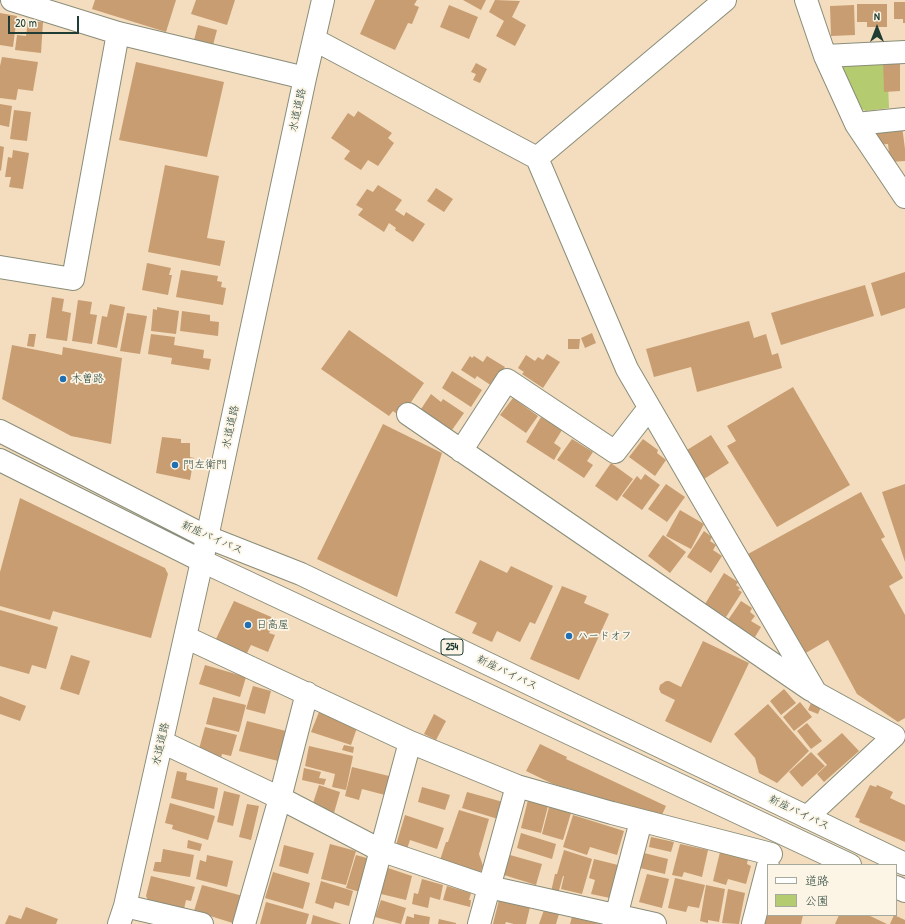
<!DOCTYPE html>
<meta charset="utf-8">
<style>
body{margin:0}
#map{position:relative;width:905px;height:924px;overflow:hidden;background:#f3ddbe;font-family:"Patrick Hand","Klee One",sans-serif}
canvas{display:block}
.legend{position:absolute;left:767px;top:864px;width:130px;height:52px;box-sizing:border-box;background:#fcf5e5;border:1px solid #a4ab9e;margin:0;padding:5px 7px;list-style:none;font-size:12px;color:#1f3d34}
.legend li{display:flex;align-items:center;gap:8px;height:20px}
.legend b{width:20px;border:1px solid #a4ab9e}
.north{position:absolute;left:857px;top:8px;width:40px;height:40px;-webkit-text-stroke:3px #fcf5e5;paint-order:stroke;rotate:0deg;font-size:11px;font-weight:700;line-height:16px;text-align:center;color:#1f3d34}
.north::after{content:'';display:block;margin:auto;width:14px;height:18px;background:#1f3d34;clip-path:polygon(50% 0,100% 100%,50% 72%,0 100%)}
.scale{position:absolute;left:8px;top:16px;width:71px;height:18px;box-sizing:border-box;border:2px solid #1f3d34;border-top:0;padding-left:5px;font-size:12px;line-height:14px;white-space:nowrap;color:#1f3d34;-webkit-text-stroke:3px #fcf5e5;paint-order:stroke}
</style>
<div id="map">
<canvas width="905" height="924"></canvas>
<ul class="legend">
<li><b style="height:5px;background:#fff"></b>道路</li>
<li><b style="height:11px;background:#b4cb6f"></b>公園</li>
</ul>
<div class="north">N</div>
<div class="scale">20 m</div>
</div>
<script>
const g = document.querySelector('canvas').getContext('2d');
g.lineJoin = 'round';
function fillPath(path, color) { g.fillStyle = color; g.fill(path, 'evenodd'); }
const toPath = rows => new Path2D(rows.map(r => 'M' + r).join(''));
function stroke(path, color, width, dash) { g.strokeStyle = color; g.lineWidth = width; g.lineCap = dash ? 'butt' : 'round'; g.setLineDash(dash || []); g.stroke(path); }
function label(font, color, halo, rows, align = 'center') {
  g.font = font + ' "Patrick Hand","Klee One",sans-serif'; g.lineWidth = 3.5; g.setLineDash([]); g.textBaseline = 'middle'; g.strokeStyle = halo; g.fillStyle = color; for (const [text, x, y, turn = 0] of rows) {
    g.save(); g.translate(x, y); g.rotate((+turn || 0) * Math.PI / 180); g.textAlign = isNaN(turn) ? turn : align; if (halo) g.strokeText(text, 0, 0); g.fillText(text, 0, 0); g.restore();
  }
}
fillPath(toPath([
 [861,58,887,61,889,108,866,111,848,103,833,68]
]), '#b4cb6f');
fillPath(toPath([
 [95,0,176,0,166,32,92,9],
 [196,0,235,0,227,25,191,14],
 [375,0,417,0,414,5,419,7,412,24,408,23,395,50,360,34],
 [463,0,486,0,481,10],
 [495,0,520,1,512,17,526,25,515,46,496,36,504,21,489,12],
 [894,2,905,2,905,23,903,23,903,19,894,19],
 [857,4,887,4,887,27,867,27,867,22,857,22],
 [449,5,478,17,469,39,440,27],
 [854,5,855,35,831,36,830,6],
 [0,13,17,16,13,47,0,45],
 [28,21,43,22,41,53,15,50,17,35,26,36],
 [198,25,217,30,213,45,194,40],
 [2,57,38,62,33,91,18,89,16,100,0,98,0,66],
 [883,60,900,60,900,91,884,92],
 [136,62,224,82,207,157,119,140],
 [476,63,487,69,480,83,473,80,476,74,471,72],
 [0,104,12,106,9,127,0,125],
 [14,110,31,112,27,141,10,139],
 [358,111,392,133,388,138,394,143,378,166,368,160,361,170,344,159,350,151,331,138,348,113,354,117],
 [902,126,905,149,905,161,890,162,888,144,876,145,874,130],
 [0,146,4,147,1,171,0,170],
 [13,150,29,153,23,189,9,187,11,177,5,177,8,157,12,158],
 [165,165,219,176,207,238,225,241,220,266,148,252],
 [378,185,402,200,395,210,404,216,406,212,425,224,413,242,395,230,396,228,389,223,384,232,358,215,363,209,356,205,367,189,373,192],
 [436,188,453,199,444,212,427,201],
 [147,263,171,268,169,275,172,275,168,295,142,290],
 [181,270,218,276,217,281,222,282,221,287,226,288,223,305,176,297],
 [905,272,905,308,881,316,871,283],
 [865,285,874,316,781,345,771,313],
 [52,297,64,299,62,311,71,313,67,341,46,338],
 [78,300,92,302,90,314,97,315,92,344,72,341],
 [110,304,125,307,117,348,97,344,102,316,107,317],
 [157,307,179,311,176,334,151,331,153,309,157,310],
 [182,311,210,315,210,321,219,322,218,336,180,331],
 [127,313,147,316,140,354,120,351],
 [749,321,754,338,766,334,772,355,778,353,782,368,697,392,691,367,654,377,646,349],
 [349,330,424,383,401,417,393,411,389,416,321,369],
 [592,333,596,343,585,348,581,338],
 [29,334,36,334,34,347,27,346],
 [151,334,175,337,174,345,204,350,203,358,211,359,209,370,171,364,172,358,148,354],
 [568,339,580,339,579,349,568,349],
 [12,345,62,355,63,347,122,358,111,444,71,436,2,399],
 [547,354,560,362,543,388,522,374,524,372,518,368,526,355,535,361,538,357,543,360],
 [470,356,472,358,474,356,483,362,487,356,505,367,492,386,477,376,475,379,461,370],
 [452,371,482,390,471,407,442,388],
 [793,387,850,485,777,527,727,446,736,441,727,426],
 [431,394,441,402,443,399,464,413,452,430,421,409],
 [513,398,538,416,526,433,500,415],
 [541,417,562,430,554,443,561,448,554,460,526,442],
 [383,424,442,453,397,597,317,559],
 [711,435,729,463,704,479,687,450],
 [162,437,181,439,181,443,190,443,190,457,194,458,190,480,156,473],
 [572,439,593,452,587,461,593,465,584,478,557,460],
 [643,439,658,450,657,453,666,460,655,476,629,457],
 [611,463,633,479,617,501,595,486],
 [645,474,660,485,642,510,622,496,637,476,641,480],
 [666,484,685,497,667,522,648,509],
 [905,484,905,562,882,492],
 [861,492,885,537,881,539,903,578,889,586,905,615,905,718,898,722,857,694,828,640,804,654,748,554],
 [20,498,165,568,168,574,151,638,53,611,50,620,0,606,0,572],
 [680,510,704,524,691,549,666,536],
 [704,531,712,537,710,541,716,545,713,550,722,556,711,573,687,557],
 [663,535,686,552,670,573,648,556],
 [480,560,507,573,511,566,553,586,535,624,530,622,520,642,497,631,492,642,472,633,477,623,455,613],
 [724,573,738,582,736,585,740,588,738,590,742,592,726,617,705,604],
 [562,586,587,596,584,603,609,614,579,680,530,659],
 [234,601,276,619,269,633,275,635,268,652,251,645,246,655,215,641],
 [741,601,752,608,750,612,755,616,751,621,761,627,755,637,728,620],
 [0,610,58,627,46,669,32,665,29,674,0,666],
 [703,641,749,663,711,743,665,721,675,700,661,693,659,689,660,685,666,681,669,681,681,687],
 [71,655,90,661,79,695,60,689],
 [205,665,246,677,240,697,199,684],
 [253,686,271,691,265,714,246,709],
 [784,689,796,703,781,715,770,701],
 [0,696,26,706,20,721,0,714],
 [213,697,246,705,239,732,206,724],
 [800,702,812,717,794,731,783,717],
 [811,703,821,707,818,714,808,710],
 [768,704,809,751,777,783,759,773,755,758,734,734],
 [319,712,358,725,351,745,311,732],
 [434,714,446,721,436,740,424,734],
 [247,721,286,731,278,761,239,751],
 [807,723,822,741,811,749,797,731],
 [205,727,237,735,231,756,222,754,221,758,199,749],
 [842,733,859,751,824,782,817,774,827,765,817,754],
 [540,744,567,757,566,759,666,806,661,817,620,806,605,799,553,784,526,771],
 [344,745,354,747,353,753,342,750],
 [309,746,353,756,346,790,332,787,335,774,305,766],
 [811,752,825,766,802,787,789,772],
 [352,767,389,776,385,795,362,789,359,800,345,796],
 [304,768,321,772,319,778,326,779,324,785,302,780],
 [177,771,187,773,186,780,218,788,214,809,171,798],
 [319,785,340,792,334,813,312,806],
 [870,785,876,787,877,785,893,792,890,798,905,805,905,842,859,822,860,819,855,817],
 [422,787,450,795,445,810,418,802],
 [224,791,240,795,233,826,217,822],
 [467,792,503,802,498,819,462,808],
 [528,800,548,806,541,833,521,828],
 [170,803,215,816,208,840,172,829,173,825,165,823],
 [247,804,259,806,251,840,239,837],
 [549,807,571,813,563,840,542,834],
 [459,810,489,819,479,854,483,866,480,873,440,860,446,842,448,842],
 [405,815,444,828,437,849,410,840,407,849,396,845],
 [573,815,624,831,617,855,590,847,587,855,563,847],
 [521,833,556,844,552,859,517,848],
 [651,837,674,842,671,852,649,847],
 [188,840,202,844,200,851,187,848],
 [330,844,356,851,346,885,321,879],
 [680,844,708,850,702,877,684,872,682,877,672,875],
 [284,845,314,853,308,874,279,866],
 [163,849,194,855,190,877,153,871,155,862,161,862],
 [564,850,592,859,582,894,561,889,564,876,563,876,558,894,551,892,555,874,557,874],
 [720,852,748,859,747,864,751,866,746,884,728,879,726,885,713,881],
 [644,853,668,859,665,874,640,868],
 [207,855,233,861,227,887,196,879,200,860,206,862],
 [356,855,370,859,360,892,346,888],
 [510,855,542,864,536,885,504,875],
 [594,859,618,865,610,898,591,894,595,880,589,878],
 [388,868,412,876,406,900,381,894],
 [273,872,310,883,303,909,265,898],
 [647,874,669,879,662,908,639,902],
 [151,876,195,887,191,901,186,900,184,909,148,900,146,896],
 [675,878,705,885,699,908,688,906,686,912,668,908],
 [422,879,443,885,440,900,430,897,428,908,412,904,414,893,418,894],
 [321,881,353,891,349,906,335,902,333,909,315,903],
 [202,885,243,896,236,924,194,911],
 [706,885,725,889,719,922,708,920,708,923,700,921],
 [447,886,471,893,469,900,471,900,470,907,443,900],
 [728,889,745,893,739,924,722,923],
 [768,897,768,915,803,915,801,924,760,924],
 [381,900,406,908,401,924,375,917],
 [499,900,530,907,526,924,514,924,506,922,505,924,493,924],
 [266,902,309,914,306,924,260,924],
 [26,907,58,919,56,924,5,924,9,915,21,919],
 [544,910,559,914,556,924,539,924],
 [414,914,430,917,429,924,405,924,407,916,414,918],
 [313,915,342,924,311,924],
 [839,915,868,915,887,924,835,924],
 [894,915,905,920,905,924,890,924],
 [572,917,601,923,601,924,570,924],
 [439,919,456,923,456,924,438,924]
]), '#c89d71');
const minor = toPath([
 [12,0,118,33,305,78],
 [806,0,825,56,856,124,905,197],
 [315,40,537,158,627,369,816,693,894,736,807,817],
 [825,56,905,52],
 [856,124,905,119],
 [537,158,725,0],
 [0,267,73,279,118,33],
 [408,414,811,690],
 [461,451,507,380,615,452,649,408],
 [185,637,410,742,517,786,612,813,771,854],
 [162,742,280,798,380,850,489,887,655,924],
 [125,906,202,924],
 [119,924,125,906,202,561,305,78,323,0],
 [244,924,280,798,307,693],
 [361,924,410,742],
 [479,924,517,786],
 [614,924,641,821],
 [753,924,768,866]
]);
const highway = toPath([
 [0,431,207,537,301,574,905,864],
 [0,460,202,561,850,865],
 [896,887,905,891]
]);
stroke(minor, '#898d79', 24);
stroke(highway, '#898d79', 24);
stroke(minor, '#fff', 22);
stroke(highway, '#fff', 22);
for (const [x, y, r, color] of [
 [63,379,4,"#1f6fb2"],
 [175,465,4,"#1f6fb2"],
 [248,625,4,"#1f6fb2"],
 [569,636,4,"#1f6fb2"]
]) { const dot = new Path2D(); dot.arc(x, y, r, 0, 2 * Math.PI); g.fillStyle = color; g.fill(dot); stroke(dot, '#fcf5e5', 1.5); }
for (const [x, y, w] of [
 [452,647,22]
]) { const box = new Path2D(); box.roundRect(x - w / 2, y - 8, w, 16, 3); g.fillStyle = '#fcf5e5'; g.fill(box); stroke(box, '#1f3d34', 1); }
label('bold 10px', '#1f3d34', null, [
 ["254",452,647]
]);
label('11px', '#1f3d34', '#fcf5e5', [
 ["水道道路",298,110,-78],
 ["水道道路",231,427,-78],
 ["新座バイパス",212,538,24],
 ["新座バイパス",507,673,26],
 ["水道道路",161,744,-77],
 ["新座バイパス",799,813,26]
]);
label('11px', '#1f3d34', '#fcf5e5', [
 ["木曽路",71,379],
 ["門左衛門",183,465],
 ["日高屋",256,625],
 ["ハードオフ",577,636]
], 'left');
</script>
